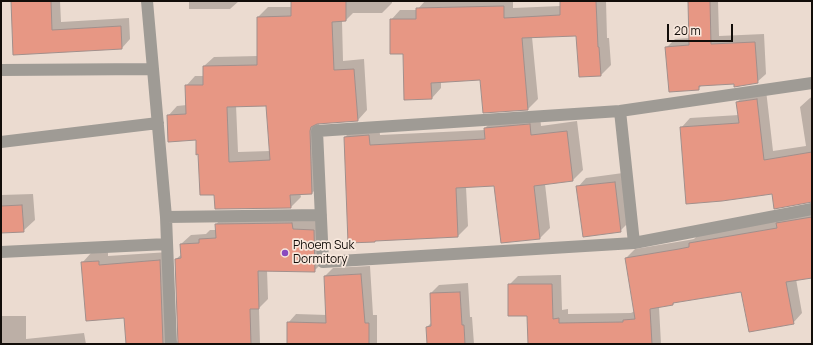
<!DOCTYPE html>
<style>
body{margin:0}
#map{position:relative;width:813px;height:345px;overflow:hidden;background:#ebdbd0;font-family:Manrope,sans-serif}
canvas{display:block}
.frame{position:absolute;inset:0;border:2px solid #120d09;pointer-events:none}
.scale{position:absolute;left:667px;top:24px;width:66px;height:18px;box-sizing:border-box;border:2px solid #120d09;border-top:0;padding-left:5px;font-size:12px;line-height:14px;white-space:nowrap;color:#120d09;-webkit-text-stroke:3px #f8e8dd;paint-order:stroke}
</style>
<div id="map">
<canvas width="813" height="345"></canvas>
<div class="frame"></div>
<div class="scale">20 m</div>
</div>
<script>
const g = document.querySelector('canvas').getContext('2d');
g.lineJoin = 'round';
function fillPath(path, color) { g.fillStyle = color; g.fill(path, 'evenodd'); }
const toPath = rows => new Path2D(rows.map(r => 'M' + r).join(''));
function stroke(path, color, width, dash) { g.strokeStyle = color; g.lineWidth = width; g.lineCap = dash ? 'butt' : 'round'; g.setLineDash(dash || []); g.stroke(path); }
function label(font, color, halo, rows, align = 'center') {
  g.font = font + ' Manrope,sans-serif'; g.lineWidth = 3.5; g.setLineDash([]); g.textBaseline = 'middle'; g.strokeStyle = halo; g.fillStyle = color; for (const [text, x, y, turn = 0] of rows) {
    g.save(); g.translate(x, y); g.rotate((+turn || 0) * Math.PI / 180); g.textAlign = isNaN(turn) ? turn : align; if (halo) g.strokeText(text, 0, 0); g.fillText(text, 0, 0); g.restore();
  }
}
fillPath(toPath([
 [13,1,60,1,61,22,129,18,130,39,122,48,14,54],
 [189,1,239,1,230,9,189,9],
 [292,1,392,1,392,3,382,13,353,13,346,20,342,21,343,61,364,59,367,110,358,120,319,122,322,183,312,193,300,193,301,197,291,207,215,194,199,153,197,139,168,116,177,106,187,105,186,86,195,76,204,76,204,66,214,57,258,56,258,17,268,7,292,7],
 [236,105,267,105,270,151,238,152],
 [425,1,513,1,513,8,561,6,561,1,606,1,607,38,609,38,611,65,601,75,577,35,532,37,538,99,528,109,481,79,441,81,441,88,432,98,404,53,391,20,400,10,417,10],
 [689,1,718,1,719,36,764,34,766,74,757,82,702,85,698,89,666,48,675,39,690,38],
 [766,90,773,151,806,146,800,107,810,98,812,97,812,201,772,193,681,128,690,118,739,115,737,102,747,93],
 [540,115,541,126,577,121,583,170,573,180,545,184,550,228,540,238,495,185,466,187,468,226,458,236,345,137,355,127,379,125,380,135,485,130,485,128,495,118],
 [623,173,629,222,620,231,578,187,586,178],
 [33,194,35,220,23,231,1,232,1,195],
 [812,210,812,277,796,279,802,313,793,323,742,290,675,302,673,304,659,307,661,344,529,344,528,315,509,285,518,276,561,275,562,310,568,309,568,314,631,313,635,311,626,258,635,249,689,240,694,239,699,234],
 [226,215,323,221,324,261,314,271,267,270,268,299,259,308,260,344,127,344,124,317,82,263,91,253,108,252,108,256,169,252,176,341,179,342,176,259,182,254,181,244,191,235,206,234,210,230,217,230,216,224],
 [370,266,373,315,377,315,377,344,288,344,288,323,296,314,327,315,325,276,333,268],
 [468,283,470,317,472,317,474,344,428,344,427,327,432,322,431,293,439,285],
 [1,316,26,316,26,339,84,333,86,344,1,344]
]), '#0003');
const building = toPath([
 [11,1,51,1,52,30,121,26,122,49,13,55,11,1],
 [291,1,346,1,346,21,332,22,334,70,354,69,358,121,317,124,311,127,310,131,312,194,290,195,291,208,215,209,214,195,200,195,198,154,196,155,196,140,168,142,167,115,186,114,185,85,203,85,203,66,257,65,257,17,291,16,291,1],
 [266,106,270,160,229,162,227,107,266,106],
 [560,1,596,1,598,47,599,47,601,76,579,77,576,36,522,38,528,110,483,113,480,80,431,83,432,99,404,100,403,54,390,54,390,19,416,19,416,8,504,6,504,18,560,15,560,1],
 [688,1,710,1,711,44,755,42,758,83,734,87,734,84,699,86,699,90,669,92,665,47,689,45,688,1],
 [757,99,764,160,812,152,812,202,774,209,772,194,722,201,686,204,680,127,739,123,736,102,757,99],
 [530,124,531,135,567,131,573,181,534,186,540,239,501,243,494,186,456,188,458,237,375,241,375,242,348,243,344,137,369,135,370,145,485,139,484,128,530,124],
 [615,182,621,232,583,237,576,186,615,182],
 [22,205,24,232,1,233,1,206,22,205],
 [812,217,812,278,786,282,794,324,749,332,741,292,673,303,673,305,650,309,652,344,528,344,527,316,508,316,508,284,552,284,553,319,559,318,559,323,623,322,623,320,635,319,625,258,679,249,689,247,689,243,777,228,776,223,812,217],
 [292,223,293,229,314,230,315,272,258,271,259,309,250,309,251,344,178,344,175,259,181,258,180,244,199,243,199,239,216,238,215,224,292,223],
 [160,260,163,344,126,344,124,318,86,321,81,262,99,261,99,265,160,260],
 [361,274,365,323,369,323,369,344,287,344,287,322,326,323,324,276,361,274],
 [460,292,462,325,464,325,465,344,427,344,426,327,431,326,430,293,460,292]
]);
fillPath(building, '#e79784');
stroke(building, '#a18f8b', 1);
stroke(toPath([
 [147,1,166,217,171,344],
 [1,70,153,69],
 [812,83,620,111,317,131,323,262,634,243,812,209],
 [620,111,634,243],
 [1,142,158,123],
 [166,217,321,215],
 [1,252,167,244]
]), '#9f9b95', 12);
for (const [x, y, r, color] of [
 [285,253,4,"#8a4abf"]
]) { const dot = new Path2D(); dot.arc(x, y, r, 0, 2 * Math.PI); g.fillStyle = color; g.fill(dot); stroke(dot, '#f8e8dd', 1.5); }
label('12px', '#120d09', '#f8e8dd', [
 ["Phoem Suk",293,246],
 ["Dormitory",293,260]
], 'left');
</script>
